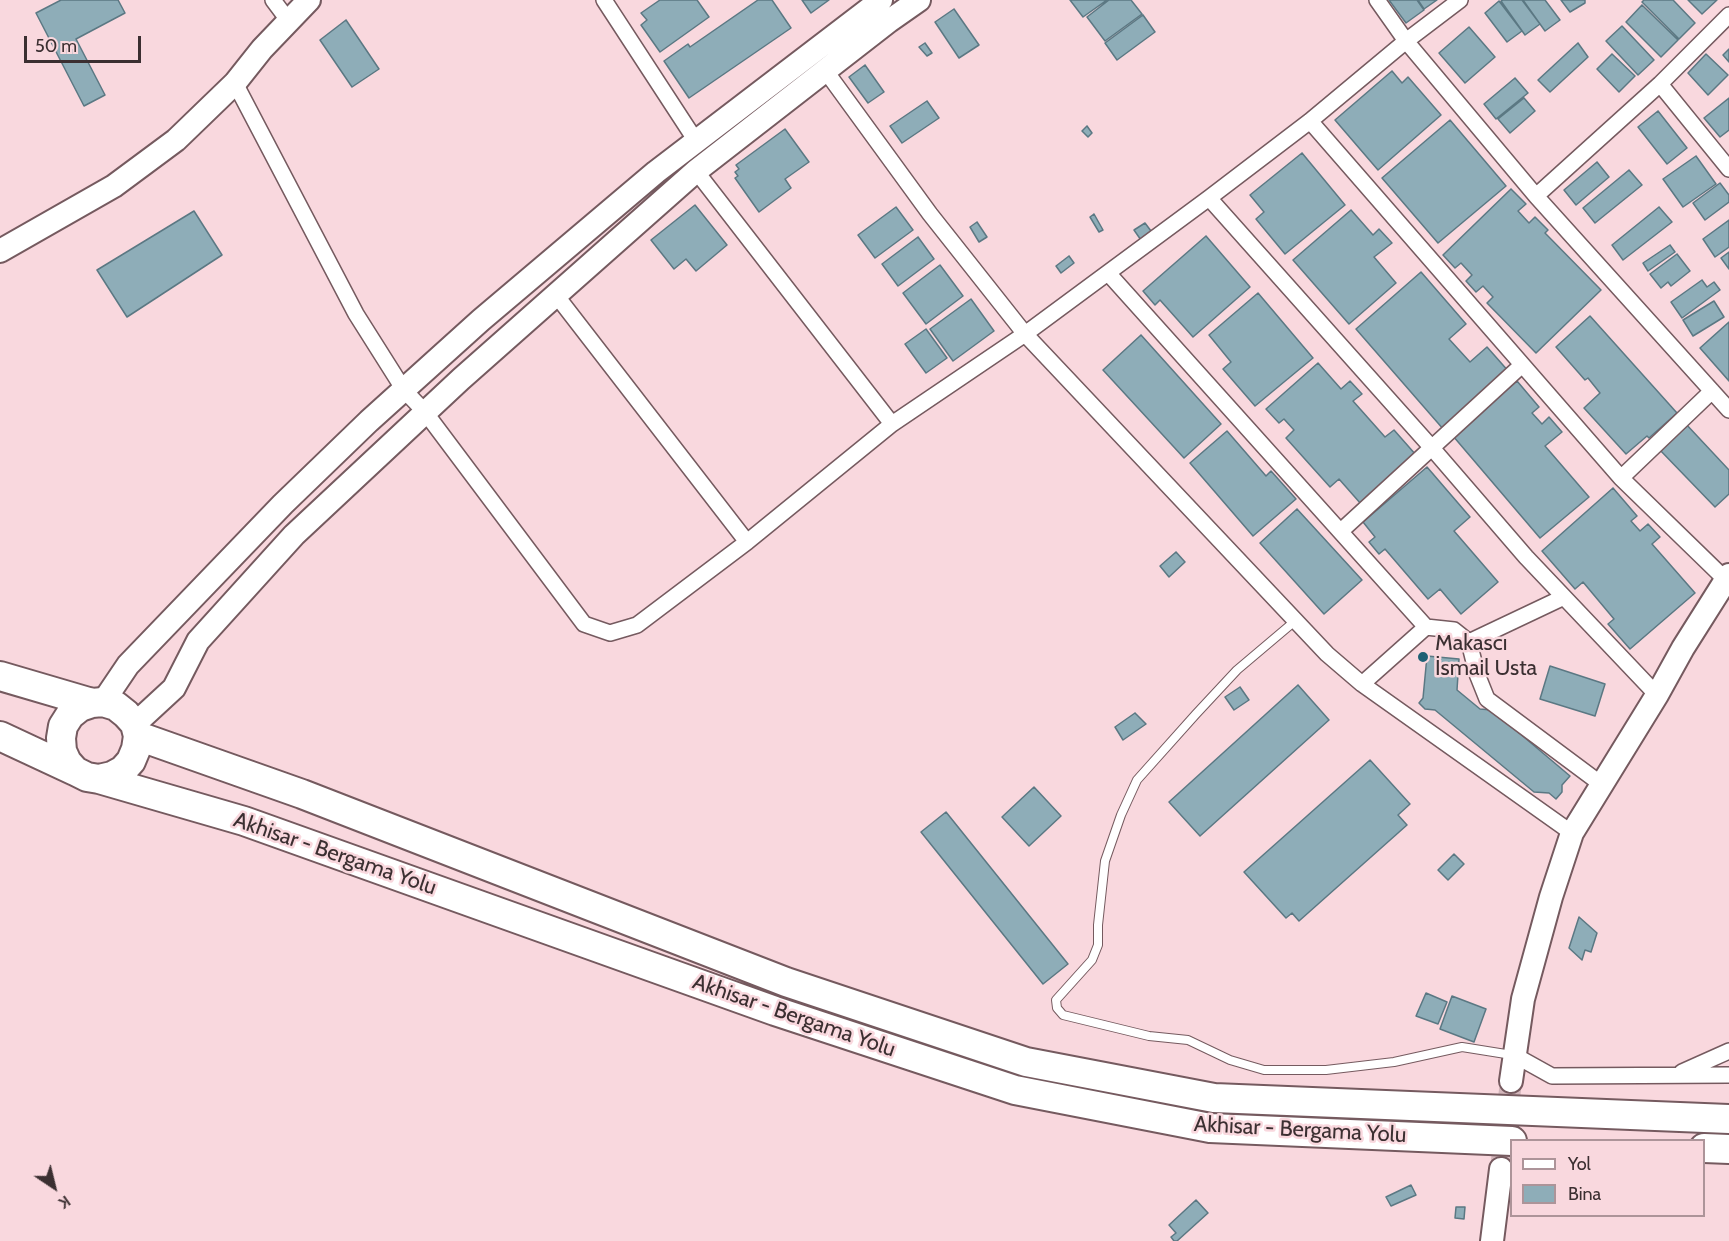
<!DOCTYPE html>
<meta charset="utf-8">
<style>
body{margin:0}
#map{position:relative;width:1729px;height:1241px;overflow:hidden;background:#f9d8de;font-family:Cabin,sans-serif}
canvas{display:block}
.legend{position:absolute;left:1510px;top:1139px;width:195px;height:78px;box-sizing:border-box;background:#f9d8de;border:2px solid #ad9499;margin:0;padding:8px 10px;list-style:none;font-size:18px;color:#3b2f31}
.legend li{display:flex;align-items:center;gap:12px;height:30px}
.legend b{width:30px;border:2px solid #ad9499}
.north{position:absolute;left:24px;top:1157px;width:60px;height:60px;-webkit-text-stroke:4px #f9d8de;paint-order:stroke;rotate:145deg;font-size:16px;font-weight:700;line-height:24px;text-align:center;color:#3b2f31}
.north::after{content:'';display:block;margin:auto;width:21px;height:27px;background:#3b2f31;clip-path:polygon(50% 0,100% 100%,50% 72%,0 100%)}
.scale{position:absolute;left:24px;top:36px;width:117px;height:27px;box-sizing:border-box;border:3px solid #3b2f31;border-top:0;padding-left:8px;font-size:18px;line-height:21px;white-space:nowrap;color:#3b2f31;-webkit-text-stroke:4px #f9d8de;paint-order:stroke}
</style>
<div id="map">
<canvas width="1729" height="1241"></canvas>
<ul class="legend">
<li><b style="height:8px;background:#fff"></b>Yol</li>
<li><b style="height:16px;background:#8eadb8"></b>Bina</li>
</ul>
<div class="north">K</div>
<div class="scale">50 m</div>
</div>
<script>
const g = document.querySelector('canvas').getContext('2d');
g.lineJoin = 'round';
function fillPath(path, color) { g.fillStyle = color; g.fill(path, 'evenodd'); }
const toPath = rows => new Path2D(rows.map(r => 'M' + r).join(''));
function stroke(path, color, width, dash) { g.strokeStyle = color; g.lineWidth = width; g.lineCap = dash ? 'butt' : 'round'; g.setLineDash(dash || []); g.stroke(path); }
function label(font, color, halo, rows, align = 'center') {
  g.font = font + ' Cabin,sans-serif'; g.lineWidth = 5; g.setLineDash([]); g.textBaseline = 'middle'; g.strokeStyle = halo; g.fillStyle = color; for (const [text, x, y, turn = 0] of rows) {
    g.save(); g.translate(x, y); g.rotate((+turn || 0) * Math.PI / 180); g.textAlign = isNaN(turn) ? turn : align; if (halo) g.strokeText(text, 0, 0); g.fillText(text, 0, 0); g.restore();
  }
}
const building = toPath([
 [61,0,118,0,125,13,76,39,105,95,84,106,36,13,61,0],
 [660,0,697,0,709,17,660,52,641,25,647,20,641,13,660,0],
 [758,0,772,0,791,28,689,98,664,61,688,44,690,47,758,0],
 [802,0,829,0,811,13,802,0],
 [1070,0,1107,0,1083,17,1070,0],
 [1109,0,1131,0,1142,14,1105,41,1087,17,1109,0],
 [1389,0,1417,0,1424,10,1406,23,1389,0],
 [1418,0,1437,0,1424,9,1418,0],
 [1503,0,1522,0,1540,24,1525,35,1501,1,1503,0],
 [1523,0,1545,0,1560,20,1545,31,1523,0],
 [1561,0,1585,0,1585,3,1570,12,1561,0],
 [1644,0,1673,0,1695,23,1679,39,1642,2,1644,0],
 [1688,0,1717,0,1702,14,1688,0],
 [1499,1,1522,31,1507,42,1485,13,1499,1],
 [1642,5,1678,40,1661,57,1626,22,1642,5],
 [954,9,979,45,959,58,935,22,954,9],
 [1143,15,1155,32,1117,60,1105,43,1143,15],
 [346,20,379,69,352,87,320,40,346,20],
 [1622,26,1654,60,1638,75,1606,41,1622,26],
 [1469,27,1495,57,1465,83,1439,53,1469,27],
 [925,43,932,53,927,56,919,47,925,43],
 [1578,43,1588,57,1550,92,1538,80,1578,43],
 [1729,49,1729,62,1723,55,1729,49],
 [1612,54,1635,76,1619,92,1597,69,1612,54],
 [1706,54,1728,75,1708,95,1688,73,1706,54],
 [865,65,884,92,868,103,849,77,865,65],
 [1392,71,1402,83,1408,77,1441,115,1378,170,1335,120,1392,71],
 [1515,78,1528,93,1496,119,1484,104,1515,78],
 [1524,98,1535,111,1510,133,1498,119,1524,98],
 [1729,98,1729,130,1720,137,1704,118,1729,98],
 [927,101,939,118,902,143,890,126,927,101],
 [1658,111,1687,148,1667,164,1638,127,1658,111],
 [1450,120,1506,186,1438,243,1382,178,1450,120],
 [1087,126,1092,133,1088,137,1082,131,1087,126],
 [785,129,809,162,785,179,791,188,759,212,735,178,738,176,735,172,739,169,736,165,785,129],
 [1302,153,1345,205,1285,254,1256,219,1264,212,1250,195,1302,153],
 [1696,156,1716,184,1683,207,1663,179,1696,156],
 [1597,162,1609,177,1576,205,1564,190,1597,162],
 [1629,170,1642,185,1595,223,1583,208,1629,170],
 [1720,183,1729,195,1729,202,1705,220,1693,203,1720,183],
 [1511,189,1526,204,1518,211,1529,223,1535,217,1548,230,1545,233,1601,290,1536,353,1487,303,1493,297,1483,286,1476,292,1466,281,1472,275,1461,263,1455,268,1443,255,1511,189],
 [695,205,727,245,696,271,686,259,674,269,651,240,695,205],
 [896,207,913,230,875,258,858,235,896,207],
 [1659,207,1672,222,1623,260,1612,245,1659,207],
 [1351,210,1373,235,1379,229,1392,243,1374,257,1396,283,1349,324,1293,260,1351,210],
 [194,211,222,255,127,317,97,270,194,211],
 [1094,214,1103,230,1099,232,1090,217,1094,214],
 [1729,220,1729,247,1715,257,1703,239,1729,220],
 [977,222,987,237,979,242,970,227,977,222],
 [1145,223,1154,235,1143,243,1134,230,1145,223],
 [1206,236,1250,287,1193,337,1160,300,1155,305,1143,291,1206,236],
 [918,237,934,259,898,286,882,264,918,237],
 [1670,245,1675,252,1648,271,1643,263,1670,245],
 [1729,252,1729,269,1721,258,1729,252],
 [1677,254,1690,271,1671,286,1668,282,1661,288,1650,274,1677,254],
 [1069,256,1074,263,1061,273,1056,266,1069,256],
 [940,265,963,296,926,324,903,293,940,265],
 [1421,272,1466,324,1449,339,1470,362,1487,347,1510,373,1444,430,1356,329,1421,272],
 [1702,280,1707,287,1714,282,1720,290,1682,318,1671,302,1702,280],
 [1258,293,1313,358,1255,406,1223,369,1231,362,1209,335,1258,293],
 [971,299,994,331,953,361,930,329,971,299],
 [1714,301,1724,317,1693,336,1683,320,1714,301],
 [1590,316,1677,413,1649,438,1647,436,1626,454,1584,408,1600,393,1588,378,1585,380,1556,347,1590,316],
 [1729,322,1729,381,1700,348,1729,322],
 [926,329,947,358,926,373,905,344,926,329],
 [1141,335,1221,424,1184,458,1103,370,1141,335],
 [1318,363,1341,389,1350,381,1362,394,1353,401,1385,437,1394,430,1416,455,1361,504,1339,479,1330,487,1286,438,1294,430,1284,419,1279,423,1266,409,1318,363],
 [1517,381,1539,407,1532,413,1542,424,1549,417,1562,432,1545,446,1589,497,1540,538,1453,436,1517,381],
 [1685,423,1729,470,1729,494,1715,507,1658,448,1685,423],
 [1227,431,1266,476,1271,471,1296,499,1253,536,1190,463,1227,431],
 [1427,467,1470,517,1454,531,1498,582,1461,614,1440,589,1428,599,1385,549,1379,554,1369,542,1375,537,1363,522,1427,467],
 [1613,488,1637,516,1631,521,1640,531,1648,524,1660,537,1652,544,1695,593,1630,649,1608,624,1614,619,1583,582,1575,589,1542,551,1613,488],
 [1297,509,1362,580,1324,614,1260,543,1297,509],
 [1176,552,1185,562,1169,577,1160,566,1176,552],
 [1427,656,1459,659,1457,690,1480,709,1492,710,1570,776,1562,785,1562,792,1556,799,1549,793,1534,792,1435,710,1425,709,1419,703,1423,698,1427,656],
 [1550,666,1605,684,1595,716,1540,699,1550,666],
 [1298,685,1329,720,1200,836,1169,802,1298,685],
 [1240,687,1249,700,1234,710,1225,697,1240,687],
 [1135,713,1146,724,1123,740,1115,727,1135,713],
 [1370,760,1410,804,1398,815,1407,825,1299,921,1292,913,1286,918,1244,872,1370,760],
 [1034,787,1061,816,1029,846,1002,817,1034,787],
 [946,812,1068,964,1043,984,921,832,946,812],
 [1454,854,1464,864,1448,880,1438,870,1454,854],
 [1579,917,1597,933,1591,952,1585,950,1582,960,1569,948,1579,917],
 [1426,993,1447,1002,1438,1024,1416,1016,1426,993],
 [1452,996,1486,1009,1474,1042,1440,1029,1452,996],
 [1411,1185,1416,1195,1391,1206,1386,1197,1411,1185],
 [1196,1200,1208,1213,1177,1241,1174,1241,1171,1237,1176,1233,1169,1225,1196,1200],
 [1456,1207,1465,1207,1464,1219,1455,1218,1456,1207]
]);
fillPath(building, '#8eadb8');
stroke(building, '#5b7883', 1.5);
stroke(toPath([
 [1501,1169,1511,1081]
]), '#d3b6bb', 22, [22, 11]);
const lane = toPath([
 [1295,621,1237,670,1196,714,1137,780,1121,815,1105,861,1098,925,1098,945,1092,960,1056,1000,1057,1008,1063,1015,1149,1036,1188,1040,1230,1060,1264,1070,1326,1070,1394,1062,1462,1047,1512,1055]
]);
const street = toPath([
 [273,0,288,20],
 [604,0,696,141],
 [1377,0,1406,41,1536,196,1729,410],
 [825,70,930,214,1025,334,1327,654,1362,684,1572,833],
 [235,83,356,314,404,390,425,412,584,624,610,633,637,625,747,542,892,424,1025,334,1209,198,1310,121,1406,41,1460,0],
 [1660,84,1729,169],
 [1310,121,1621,478,1726,580],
 [696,171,892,424],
 [1536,196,1660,84,1729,15],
 [1209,198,1432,448,1526,557,1657,695],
 [1108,273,1426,627,1454,630,1469,642,1564,597],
 [556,295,747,542],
 [1621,478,1712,391],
 [1341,531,1522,365],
 [1469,642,1477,674,1487,699,1601,784],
 [1362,684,1426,627],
 [1516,1056,1552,1076,1729,1075],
 [1682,1072,1729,1051]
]);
const secondary = toPath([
 [0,251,114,186,176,140,235,83,262,49,309,0],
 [103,702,128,665,283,504,369,421,481,320,656,172,881,0],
 [135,724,174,688,198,641,294,535,461,379,696,171,889,21,919,0],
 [1511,1081,1523,999,1551,897,1572,833,1657,695,1683,648,1729,575],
 [1492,1241,1501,1169]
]);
const highway = toPath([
 [0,676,92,703,103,702,116,706,126,714,135,724,138,736,136,749,131,761,123,770,112,776,99,779,87,777,75,771,67,762,62,751,61,738,63,726,70,715,80,707,92,703],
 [0,736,75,771],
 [138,736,302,794,786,982,1026,1062,1214,1098,1729,1119],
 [99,779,244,821,775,1011,1015,1090,1210,1128,1512,1141],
 [1704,1148,1729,1149]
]);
stroke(lane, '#755a5f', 10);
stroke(street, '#755a5f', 18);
stroke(secondary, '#755a5f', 26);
stroke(highway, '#755a5f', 32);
stroke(lane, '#fff', 8);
stroke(street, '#fff', 15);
stroke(secondary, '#fff', 22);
stroke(highway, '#fff', 28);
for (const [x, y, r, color] of [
 [1423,657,6,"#1f6175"]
]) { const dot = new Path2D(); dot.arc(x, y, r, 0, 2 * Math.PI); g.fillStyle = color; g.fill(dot); stroke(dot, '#f9d8de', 2); }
label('22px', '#3b2f31', '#f9d8de', [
 ["Makascı",1435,644],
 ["İsmail Usta",1435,669]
], 'left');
label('22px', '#3b2f31', '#f9d8de', [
 ["Akhisar - Bergama Yolu",335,854,19],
 ["Akhisar - Bergama Yolu",794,1016,19],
 ["Akhisar - Bergama Yolu",1300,1130,3]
]);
</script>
